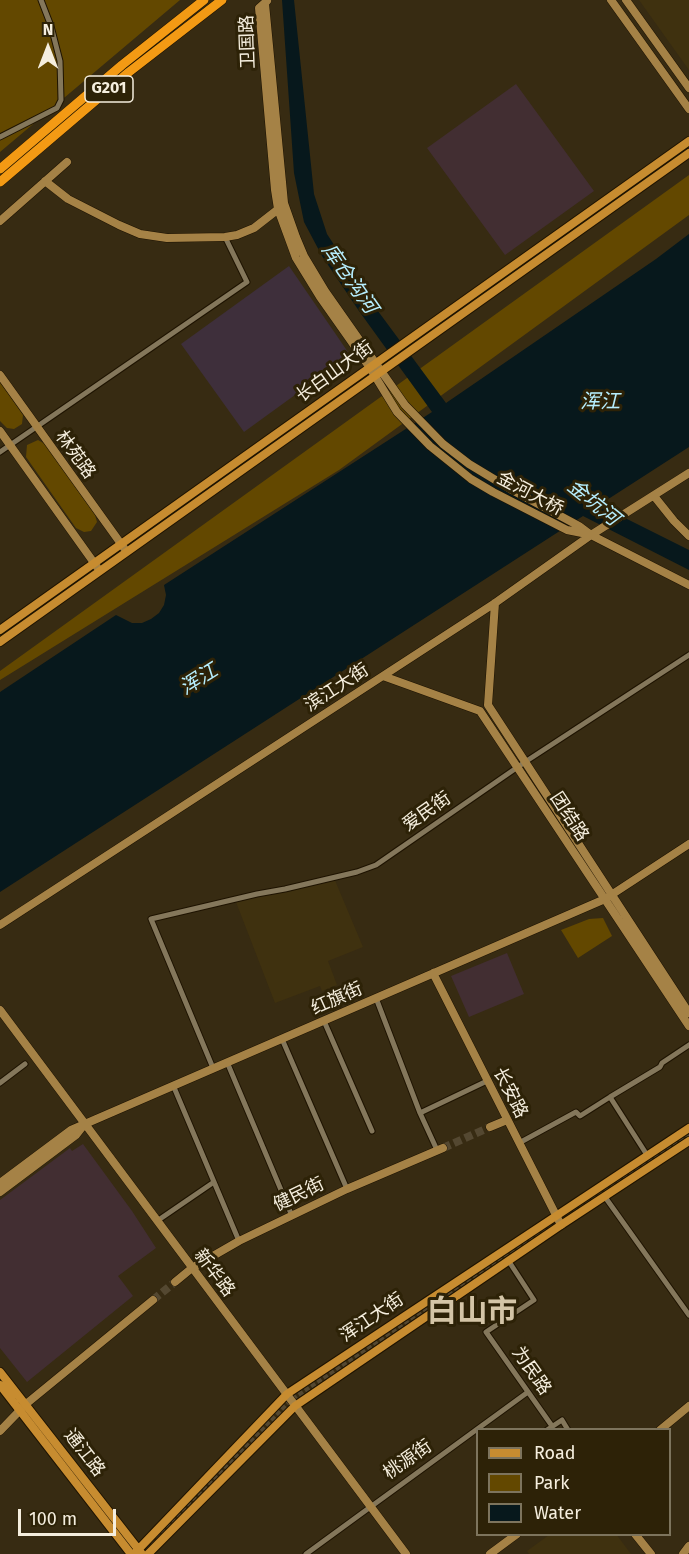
<!DOCTYPE html>
<meta charset="utf-8">
<style>
body{margin:0}
#map{position:relative;width:689px;height:1554px;overflow:hidden;background:#372b12;font-family:"Fira Sans",sans-serif}
canvas{display:block}
.legend{position:absolute;left:476px;top:1428px;width:195px;height:108px;box-sizing:border-box;background:#2d2207;border:2px solid #7d745d;margin:0;padding:8px 10px;list-style:none;font-size:18px;color:#f5eede}
.legend li{display:flex;align-items:center;gap:12px;height:30px}
.legend b{width:30px;border:2px solid #7d745d}
.north{position:absolute;left:18px;top:18px;width:60px;height:60px;-webkit-text-stroke:4px #2d2207;paint-order:stroke;rotate:0deg;font-size:16px;font-weight:700;line-height:24px;text-align:center;color:#f5eede}
.north::after{content:'';display:block;margin:auto;width:21px;height:27px;background:#f5eede;clip-path:polygon(50% 0,100% 100%,50% 72%,0 100%)}
.scale{position:absolute;left:18px;top:1509px;width:98px;height:27px;box-sizing:border-box;border:3px solid #f5eede;border-top:0;padding-left:8px;font-size:18px;line-height:21px;white-space:nowrap;color:#f5eede;-webkit-text-stroke:4px #2d2207;paint-order:stroke}
</style>
<div id="map">
<canvas width="689" height="1554"></canvas>
<ul class="legend">
<li><b style="height:8px;background:#c78c30"></b>Road</li>
<li><b style="height:16px;background:#634800"></b>Park</li>
<li><b style="height:16px;background:#07181c"></b>Water</li>
</ul>
<div class="north">N</div>
<div class="scale">100 m</div>
</div>
<script>
const g = document.querySelector('canvas').getContext('2d');
g.lineJoin = 'round';
function fillPath(path, color) { g.fillStyle = color; g.fill(path, 'evenodd'); }
const toPath = rows => new Path2D(rows.map(r => 'M' + r).join(''));
function stroke(path, color, width, dash) { g.strokeStyle = color; g.lineWidth = width; g.lineCap = dash ? 'butt' : 'round'; g.setLineDash(dash || []); g.stroke(path); }
function label(font, color, halo, rows, align = 'center') {
  g.font = font + ' "Fira Sans","Noto Sans SC",sans-serif'; g.lineWidth = 6; g.setLineDash([]); g.textBaseline = 'middle'; g.strokeStyle = halo; g.fillStyle = color; for (const [text, x, y, turn = 0] of rows) {
    g.save(); g.translate(x, y); g.rotate((+turn || 0) * Math.PI / 180); g.textAlign = isNaN(turn) ? turn : align; if (halo) g.strokeText(text, 0, 0); g.fillText(text, 0, 0); g.restore();
  }
}
fillPath(toPath([
 [289,266,350,355,244,432,181,344]
]), '#3e2f3b');
fillPath(toPath([
 [639,0,689,0,689,70],
 [334,878,363,947,328,961,337,985,322,991,320,986,275,1003,236,902],
 [616,1534,631,1554,529,1554,527,1551,549,1535]
]), '#3f310f');
fillPath(toPath([
 [516,84,594,191,505,255,427,148],
 [507,953,524,994,469,1017,451,976],
 [83,1144,132,1211,156,1248,118,1276,133,1296,27,1382,0,1348,0,1200,70,1148,72,1151]
]), '#422e32');
fillPath(toPath([
 [0,0,180,0,0,152],
 [689,175,689,215,339,470,0,680,0,671],
 [0,382,23,415,22,424,14,429,7,428,0,421],
 [38,440,45,444,95,515,97,522,91,531,84,532,76,528,26,457,27,445],
 [603,918,612,936,578,958,561,930,589,919]
]), '#634800');
fillPath(toPath([
 [282,0,294,0,314,194,327,234,372,303,446,403,656,259,689,234,689,447,599,505,689,550,689,570,583,516,0,892,0,692,116,615,132,623,142,623,151,619,159,613,164,605,166,595,164,585,432,412,359,311,322,256,304,222,294,173]
]), '#07181c');
stroke(toPath([
 [140,1554,292,1399,516,1247,689,1135]
]), '#544831', 5, [5, 2.5]);
stroke(toPath([
 [443,1148,490,1127],
 [153,1300,175,1282]
]), '#544831', 8, [8, 4]);
const street = toPath([
 [0,137,57,108,61,100,60,61,51,26,41,0],
 [0,452,247,282,225,237],
 [376,998,420,1113,437,1150],
 [324,1021,372,1131],
 [282,1039,347,1189],
 [227,1062,292,1216],
 [213,1068,151,919,257,894,285,889,357,872,376,865,525,762,689,655],
 [0,1083,25,1064],
 [173,1085,239,1241],
 [420,1113,487,1081],
 [519,1143,576,1112,580,1116,610,1097],
 [647,1155,610,1097,660,1067,662,1063,689,1045],
 [605,1197,689,1315],
 [157,1221,214,1182],
 [508,1260,534,1300,486,1332,552,1426],
 [547,1430,562,1420,568,1430],
 [306,1554,528,1392]
]);
const secondary = toPath([
 [611,0,689,109],
 [626,0,689,88],
 [267,1,259,8,275,190,278,209,296,258,320,297,370,368,397,412,430,446,471,479,493,492,567,530,587,534],
 [265,4,284,203,296,237,304,256,325,291,405,405,443,444,469,464,512,490,579,526,591,535,689,585],
 [45,181,68,199,119,225,140,234,167,238,225,237,237,235,254,228,281,207],
 [0,221,67,162],
 [0,375,124,548],
 [0,431,97,567],
 [654,496,674,521,689,536],
 [495,603,488,705,689,1013],
 [383,676,480,711,689,1026],
 [0,925,495,603,591,535,689,473],
 [433,973,561,1225],
 [0,1010,406,1554],
 [490,1127,507,1120],
 [0,1183,71,1130,605,899,689,844],
 [0,1192,76,1135,83,1126],
 [175,1282,192,1268,239,1241,347,1189,443,1148],
 [660,1430,689,1406],
 [0,1431,26,1404,153,1300],
 [635,1534,651,1554],
 [490,1554,517,1534],
 [683,1554,689,1546]
]);
const primary = toPath([
 [0,630,689,141],
 [0,642,689,153],
 [0,1372,142,1554],
 [0,1385,131,1554],
 [134,1554,287,1394,689,1128],
 [148,1554,295,1406,561,1225,689,1141]
]);
const highway = toPath([
 [0,169,122,65,204,0],
 [0,182,129,72,222,0]
]);
stroke(street, '#1e1300', 7);
stroke(secondary, '#1e1300', 9);
stroke(primary, '#1e1300', 10);
stroke(highway, '#1e1300', 10);
stroke(street, '#84775b', 5);
stroke(secondary, '#a58246', 8);
stroke(primary, '#c78c30', 8);
stroke(highway, '#f39a14', 9);
for (const [x, y, w] of [
 [109,89,48]
]) { const box = new Path2D(); box.roundRect(x - w / 2, y - 13, w, 26, 4.5); g.fillStyle = '#2d2207'; g.fill(box); stroke(box, '#f5eede', 1.5); }
label('bold 16px', '#f5eede', null, [
 ["G201",109,89]
]);
label('18px', '#f5eede', '#2d2207', [
 ["卫国路",248,42,-92],
 ["长白山大街",335,372,-36],
 ["林苑路",75,455,54],
 ["金河大桥",530,494,28],
 ["滨江大街",337,688,-33],
 ["爱民街",427,812,-35],
 ["团结路",569,817,57],
 ["红旗街",337,999,-24],
 ["长安路",510,1093,63],
 ["健民街",299,1195,-26],
 ["新华路",214,1273,53],
 ["浑江大街",372,1318,-34],
 ["为民路",531,1371,55],
 ["通江路",84,1453,52],
 ["桃源街",408,1460,-35]
]);
label('italic 20px', '#b6eefe', '#2d2207', [
 ["库仓沟河",349,279,55],
 ["浑江",600,402],
 ["金坑河",593,503,39],
 ["浑江",199,680,-32]
]);
label('bold 30px', '#d4c5a7', '#2d2207', [
 ["白山市",472,1313]
]);
</script>
